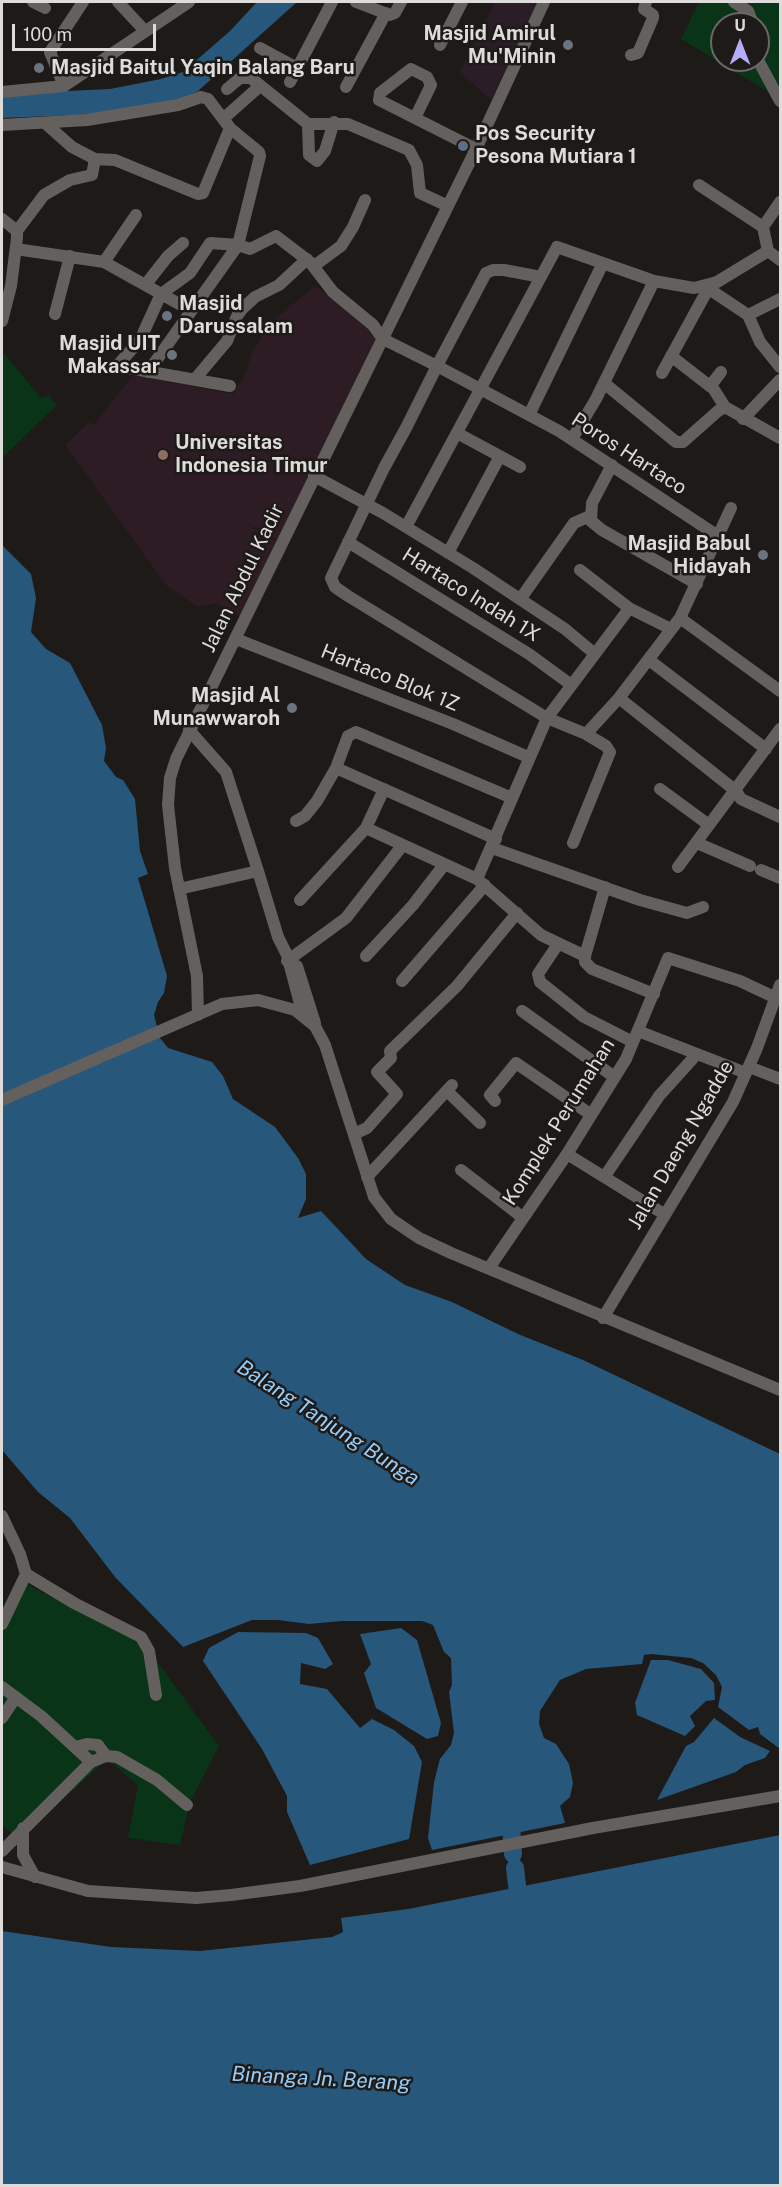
<!DOCTYPE html>
<style>
body{margin:0}
#map{position:relative;width:782px;height:2187px;overflow:hidden;background:#1d1a18;font-family:"Public Sans",sans-serif}
canvas{display:block}
.frame{position:absolute;inset:0;border:3px solid #dedcda;pointer-events:none}
.north{position:absolute;left:710px;top:12px;width:60px;height:60px;box-sizing:border-box;background:#1d1a18;border:2px solid #6a6866;border-radius:50%;rotate:0deg;font-size:16px;font-weight:700;line-height:24px;text-align:center;color:#dedcda}
.north::after{content:'';display:block;margin:auto;width:21px;height:27px;background:#b5acf8;clip-path:polygon(50% 0,100% 100%,50% 72%,0 100%)}
.scale{position:absolute;left:12px;top:24px;width:144px;height:27px;box-sizing:border-box;border:3px solid #dedcda;border-top:0;padding-left:8px;font-size:18px;line-height:21px;white-space:nowrap;color:#dedcda;-webkit-text-stroke:4px #1d1a18;paint-order:stroke}
</style>
<div id="map">
<canvas width="782" height="2187"></canvas>
<div class="frame"></div>
<div class="north">U</div>
<div class="scale">100 m</div>
</div>
<script>
const g = document.querySelector('canvas').getContext('2d');
g.lineJoin = 'round';
function fillPath(path, color) { g.fillStyle = color; g.fill(path, 'evenodd'); }
const toPath = rows => new Path2D(rows.map(r => 'M' + r).join(''));
function stroke(path, color, width, dash) { g.strokeStyle = color; g.lineWidth = width; g.lineCap = dash ? 'butt' : 'round'; g.setLineDash(dash || []); g.stroke(path); }
function label(font, color, halo, rows, align = 'center') {
  g.font = font + ' "Public Sans",sans-serif'; g.lineWidth = 5; g.setLineDash([]); g.textBaseline = 'middle'; g.strokeStyle = halo; g.fillStyle = color; for (const [text, x, y, turn = 0] of rows) {
    g.save(); g.translate(x, y); g.rotate((+turn || 0) * Math.PI / 180); g.textAlign = isNaN(turn) ? turn : align; if (halo) g.strokeText(text, 0, 0); g.fillText(text, 0, 0); g.restore();
  }
}
fillPath(toPath([
 [495,2,539,2,491,100,460,72]
]), '#2b1d28');
fillPath(toPath([
 [315,286,371,325,380,339,279,541,224,510,278,542,242,618,216,603,198,607,166,585,65,445,89,422,94,425,133,375,233,394,246,372,251,354,264,332,277,317]
]), '#2d1c24');
fillPath(toPath([
 [699,2,780,2,780,99,681,39],
 [722,24,758,24,758,60,722,60],
 [2,351,41,398,49,396,57,405,2,458],
 [20,1581,145,1645,219,1746,190,1802,180,1845,128,1838,138,1785,107,1759,19,1840,2,1825,2,1614]
]), '#0a3418');
fillPath(toPath([
 [257,2,297,2,198,91,180,99,100,114,2,118,2,94,110,89,161,79,183,72,230,31],
 [2,545,31,574,36,598,31,632,46,649,70,663,102,725,106,748,104,761,116,777,123,780,135,799,140,851,148,874,138,878,167,976,164,993,158,1002,154,1015,160,1038,168,1048,212,1062,223,1076,233,1099,275,1127,298,1158,306,1174,306,1199,298,1218,321,1211,366,1259,405,1285,452,1302,518,1334,583,1360,780,1454,780,1749,760,1734,758,1727,749,1730,718,1707,722,1687,716,1675,703,1663,691,1658,651,1654,644,1655,642,1664,586,1669,560,1680,540,1711,539,1724,544,1738,556,1744,569,1764,573,1783,570,1797,560,1806,565,1823,432,1850,428,1838,434,1782,440,1759,451,1745,454,1733,449,1692,452,1685,451,1658,444,1652,433,1625,422,1621,342,1621,309,1624,278,1620,252,1620,183,1647,115,1577,70,1518,38,1492,2,1450],
 [401,1628,417,1640,441,1723,438,1736,427,1739,376,1708,364,1673,371,1664,360,1634],
 [238,1632,306,1633,318,1638,333,1664,325,1669,301,1663,300,1684,327,1689,360,1728,372,1719,394,1730,414,1746,422,1762,409,1839,310,1865,287,1812,287,1796,262,1749,203,1661,209,1648],
 [651,1660,668,1660,701,1669,714,1683,715,1700,706,1701,690,1716,695,1726,685,1736,637,1715,635,1703],
 [714,1718,740,1737,770,1751,765,1758,745,1765,736,1772,657,1800,686,1746,694,1742],
 [780,1835,780,2185,2,2185,2,1931,111,1947,200,1951,332,1937,343,1932,341,1918,408,1909]
]), '#27577b');
stroke(toPath([
 [510,1811,513,1854],
 [515,1868,520,1910]
]), '#27577b', 18);
stroke(toPath([
 [33,2,45,8],
 [118,2,145,31],
 [356,2,390,15,395,13,401,2],
 [734,2,748,11,753,24],
 [440,45,462,2],
 [260,48,297,68],
 [631,55,638,53,653,18,653,15,644,9,646,2],
 [758,60,780,101],
 [290,82,332,2],
 [64,86,50,52,83,2],
 [346,87,386,13],
 [227,89,240,78,251,78,308,124,348,124,409,150,417,165,420,193,448,206],
 [2,92,64,86,189,2],
 [224,118,260,86],
 [415,118,431,85,427,77,411,69,380,93,379,100,476,149],
 [308,124,309,155,317,161,325,151,334,122],
 [2,125,87,120,178,105,201,97,208,99,230,128,203,193,198,194,115,160,95,159],
 [699,185,763,227],
 [2,219,17,231,17,238,11,286,2,321],
 [17,231,44,195,70,180,92,175,95,159,72,147,45,123],
 [16,249,104,262,190,310],
 [768,251,763,227,780,202],
 [104,262,136,215],
 [314,266,341,246,353,227,365,200],
 [146,284,168,256,183,243],
 [706,287,748,315,780,299],
 [55,314,70,256],
 [748,315,760,342,780,367],
 [671,356,711,387],
 [117,366,140,340,161,294,190,273,210,243,238,245,260,156,259,152,230,128],
 [117,366,230,386],
 [148,372,238,245,250,249,276,236,310,262,333,292,373,325,383,339,437,366,559,431,718,536,680,618,619,698,586,734,547,718,348,596,335,587,331,578,384,468,406,428,439,362,486,273,493,270,504,270,541,277],
 [721,372,711,385,725,407],
 [662,373,708,289],
 [195,379,227,341,237,316,243,308,255,297,279,285,307,259],
 [604,383,676,442,683,442,718,411,725,407,780,438],
 [529,415,603,263],
 [743,419,780,380],
 [457,433,520,467],
 [572,439,596,399,654,281],
 [612,465,592,503,591,521,602,530,697,584],
 [314,476,383,513,473,568,565,629,595,654],
 [406,527,557,247,654,281,694,288,717,282,768,251,780,260],
 [718,536,731,508],
 [348,542,529,654,570,684],
 [448,553,500,456],
 [580,570,629,608],
 [521,598,574,523,590,516],
 [680,618,780,691],
 [236,639,453,724,528,757],
 [649,660,766,749],
 [619,698,736,791,741,799,780,817],
 [189,730,226,772,258,871],
 [336,768,496,839],
 [660,789,709,825],
 [296,821,305,816,317,801,336,768,348,736,356,732,512,798],
 [366,828,477,879,541,935,585,956,585,962,592,969,654,994],
 [573,843,610,752,606,746,586,734],
 [697,843,750,866],
 [492,848,640,900,687,913,703,907],
 [678,867,780,729],
 [761,870,780,878],
 [477,879,547,718,628,610,629,608,671,629],
 [179,889,258,871,278,937,287,955,303,1015],
 [300,900,366,828,384,789],
 [558,944,538,974,540,982,584,1017,633,1042],
 [366,956,413,905,444,865],
 [585,956,605,887],
 [287,961,346,918,402,846],
 [297,966,315,1023],
 [402,981,485,885],
 [522,1011,613,1076],
 [198,1015,197,976,175,868,168,805,170,778,176,759,476,149,544,2],
 [638,1031,746,1073],
 [749,1067,780,1079],
 [447,1091,480,1123],
 [2,1100,222,1004,258,1000,295,1010,315,1026,325,1045,374,1197,391,1219,419,1238,451,1253,780,1390],
 [495,1101,490,1095,516,1063,590,1114],
 [354,1134,367,1128,397,1094,377,1072,391,1058,390,1051,457,986,517,913],
 [567,1154,664,1214],
 [461,1170,522,1217],
 [605,1176,659,1096,696,1055],
 [367,1177,452,1085],
 [489,1268,567,1154,626,1059,668,958,740,981,776,998],
 [603,1318,733,1102,757,1048,780,985],
 [2,1516,20,1554,26,1574,2,1624],
 [26,1574,74,1603,141,1637,149,1651,156,1695],
 [2,1687,41,1716,91,1762,2,1851],
 [2,1718,16,1697],
 [75,1747,87,1744,98,1745,106,1756],
 [91,1762,106,1756,117,1757,157,1780,187,1805],
 [23,1828,23,1855,35,1877],
 [2,1867,88,1891,196,1898,231,1895,300,1886,593,1828,780,1796]
]), '#63605d', 12);
for (const [x, y, r, color] of [
 [568,45,6,"#6b7280"],
 [39,68,6,"#6b7280"],
 [463,146,6,"#5c6f8a"],
 [167,316,6,"#6b7280"],
 [172,355,6,"#6b7280"],
 [163,455,6,"#8d6e63"],
 [763,555,6,"#6b7280"],
 [292,708,6,"#6b7280"]
]) { const dot = new Path2D(); dot.arc(x, y, r, 0, 2 * Math.PI); g.fillStyle = color; g.fill(dot); stroke(dot, '#1d1a18', 2); }
label('bold 20px', '#dedcda', '#1d1a18', [
 ["Masjid Amirul",556,34],
 ["Mu'Minin",556,57],
 ["Masjid Baitul Yaqin Balang Baru",51,68,"left"],
 ["Pos Security",475,134,"left"],
 ["Pesona Mutiara 1",475,157,"left"],
 ["Masjid",179,304,"left"],
 ["Darussalam",179,327,"left"],
 ["Masjid UIT",160,344],
 ["Makassar",160,367],
 ["Universitas",175,443,"left"],
 ["Indonesia Timur",175,466,"left"],
 ["Masjid Babul",751,544],
 ["Hidayah",751,567],
 ["Masjid Al",280,696],
 ["Munawwaroh",280,719]
], 'right');
label('20px', '#dedcda', '#1d1a18', [
 ["Poros Hartaco",629,454,33],
 ["Jalan Abdul Kadir",243,578,-64],
 ["Hartaco Indah 1X",471,595,32],
 ["Hartaco Blok 1Z",390,678,22],
 ["Komplek Perumahan",559,1122,-58],
 ["Jalan Daeng Ngadde",681,1145,-60]
]);
label('italic 21px', '#95cdfb', '#1d1a18', [
 ["Balang Tanjung Bunga",328,1423,33],
 ["Binanga Jn. Berang",321,2079,3]
]);
</script>
